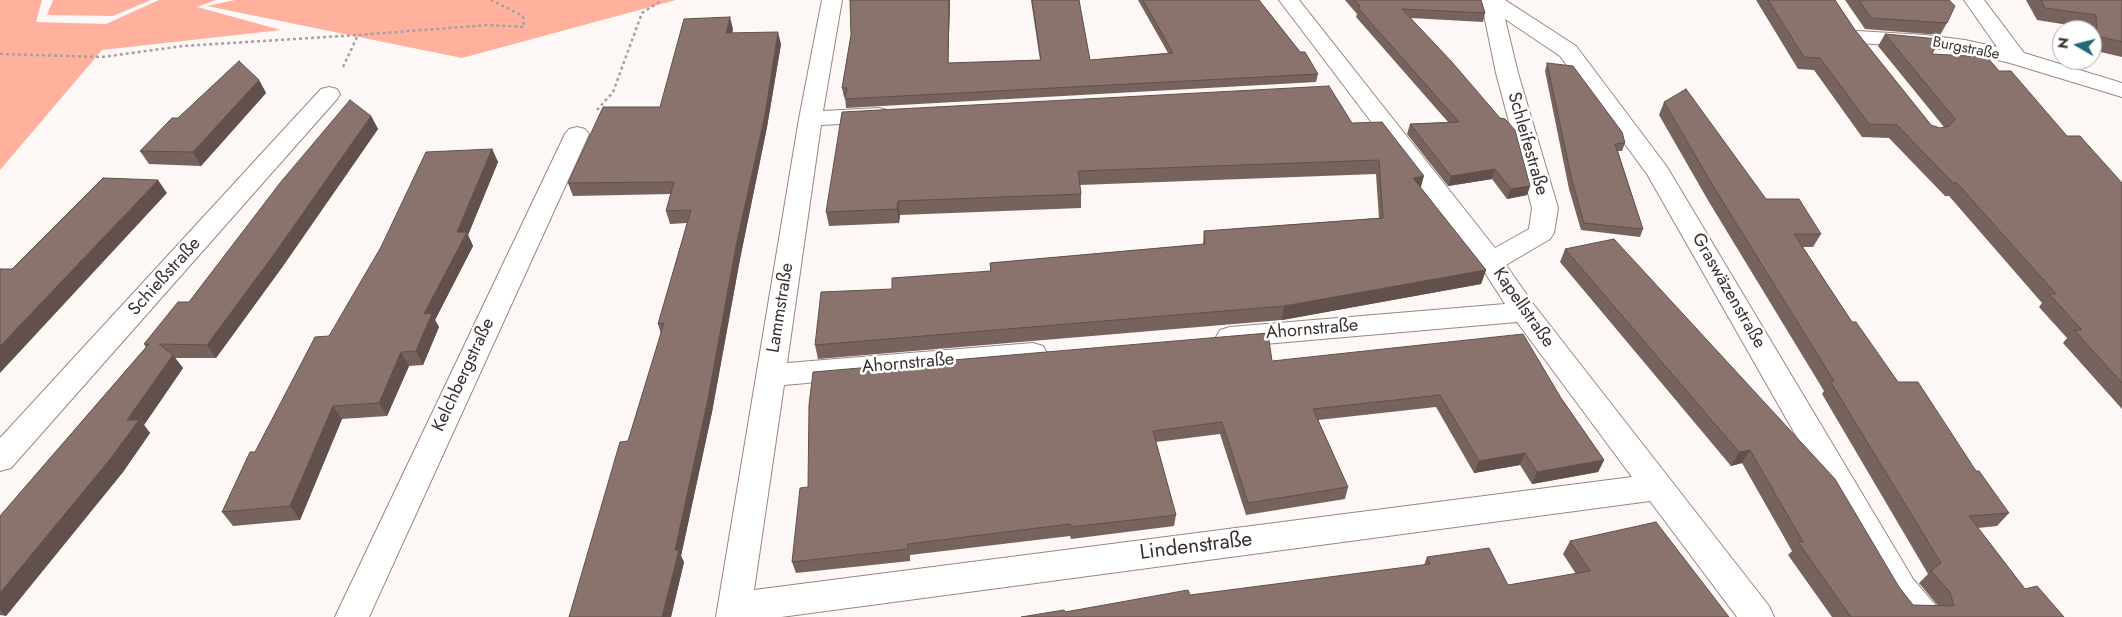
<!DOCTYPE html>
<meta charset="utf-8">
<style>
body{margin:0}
#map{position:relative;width:2122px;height:617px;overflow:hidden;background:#fdf7f6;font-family:Jost,sans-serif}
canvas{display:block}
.north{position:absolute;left:2052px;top:20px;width:50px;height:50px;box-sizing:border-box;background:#fff;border:1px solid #b0acab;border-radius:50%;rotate:278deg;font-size:14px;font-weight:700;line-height:20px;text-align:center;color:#3a302d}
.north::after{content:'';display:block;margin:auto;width:18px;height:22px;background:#226877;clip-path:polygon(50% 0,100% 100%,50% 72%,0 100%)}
</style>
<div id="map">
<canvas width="2122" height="617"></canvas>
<div class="north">N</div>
</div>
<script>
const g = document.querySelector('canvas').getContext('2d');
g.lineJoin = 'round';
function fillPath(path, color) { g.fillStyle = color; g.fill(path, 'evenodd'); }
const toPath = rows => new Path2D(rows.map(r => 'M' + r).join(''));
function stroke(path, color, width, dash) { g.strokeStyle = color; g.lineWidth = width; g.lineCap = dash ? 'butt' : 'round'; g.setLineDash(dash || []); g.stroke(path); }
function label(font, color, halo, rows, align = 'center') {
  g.font = font + ' Jost,sans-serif'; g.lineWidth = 5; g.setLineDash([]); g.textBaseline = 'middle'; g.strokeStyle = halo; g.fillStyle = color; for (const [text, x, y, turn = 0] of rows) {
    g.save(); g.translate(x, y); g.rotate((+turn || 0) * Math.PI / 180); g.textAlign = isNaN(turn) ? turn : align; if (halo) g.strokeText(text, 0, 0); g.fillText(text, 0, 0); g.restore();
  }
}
fillPath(toPath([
 [0,0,42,0,36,22,106,24,159,0,216,0,197,7,281,30,102,50,0,170],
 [53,0,151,0,113,16,47,15],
 [235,0,676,0,462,58,207,6]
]), '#ffb19d');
const street = toPath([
 [822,0,842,0,823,111,879,108,887,110,890,115,887,120,879,122,821,125,787,363,1033,343,1043,346,1047,353,1043,360,1033,363,784,385,754,590,1632,477,1517,322,1230,347,1220,344,1216,337,1220,330,1230,327,1505,304,1482,268,1279,0,1299,0,1495,248,1529,229,1532,208,1496,73,1481,0,1505,0,1576,46,1667,167,1913,579,1936,606,1941,617,1903,617,1889,599,1647,174,1560,56,1505,19,1518,73,1558,208,1554,233,1550,239,1506,265,1534,305,1769,606,1774,617,1737,617,1650,501,781,617,716,617,799,119,822,0],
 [1964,0,1984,0,2024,53,2122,83,2122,97,2010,63,1965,52,1925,47,1857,43,1850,41,1847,37,1850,33,1857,31,1925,35,1965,40,1997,47,1964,0],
 [329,87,337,89,340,94,337,99,11,468,0,471,0,438,321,89,329,87],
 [577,127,585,129,589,134,369,617,335,617,565,134,569,129,577,127]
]);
stroke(street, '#9d857f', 2);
stroke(toPath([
 [0,54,102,57,183,46,358,35],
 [343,67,358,35,488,25,524,27,523,16,491,0],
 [597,110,613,92,642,13,662,0]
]), '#a8a09e', 2.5, [3, 3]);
fillPath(street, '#fff');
fillPath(toPath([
 [850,0,950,0,948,63,1040,60,1031,0,1079,0,1090,60,1168,53,1138,0,1259,0,1318,74,1316,82,846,108,845,97,844,97,842,88,851,35],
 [1345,0,1481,0,1485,13,1483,22,1411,18,1530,186,1527,195,1507,199,1492,179,1448,186,1407,134,1410,124,1448,122,1356,17,1357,14],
 [1756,0,1835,0,1855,30,1931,125,1940,128,1944,127,1878,46,1885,34,1932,54,1999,71,2067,136,2122,183,2122,409,2063,343,2067,338,2039,307,2042,303,1949,196,1945,196,1889,138,1862,137,1814,70,1798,69],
 [1845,0,1949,0,1947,23,1940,35,1865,29],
 [2026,0,2122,0,2122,57,2092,50,2092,30,2087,30,2087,28,2037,20],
 [733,29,732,33,781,44,767,127,740,259,712,412,681,556,684,562,671,617,569,617,628,441,661,334,658,324,687,223,670,224,666,211,671,194,573,196,568,183,660,107],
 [1547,63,1625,143,1622,151,1618,151,1643,229,1640,237,1581,230,1569,189,1545,71],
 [259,80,266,93,201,166,149,164,140,151,178,118],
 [1664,102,1766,199,1821,234,1813,247,1803,247,1852,322,1898,382,1976,471,2009,513,1997,526,1978,528,2025,589,2064,617,1832,617,1788,555,1792,551,1742,463,1731,466,1560,262,1565,249,1899,587,1913,605,1938,606,1919,583,1928,574,1822,394,1824,391,1709,202,1659,115],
 [371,116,378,129,283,266,216,358,175,358,183,368,144,425,150,433,123,472,6,616,0,615,0,516,146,347,144,344,189,302],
 [1352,123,1421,188,1486,270,1481,284,1282,320,818,359,815,345,892,289,990,271,990,263,1203,244,1204,231,1379,218,1376,174,1080,185,1081,194,1081,208,900,215,899,223,829,226,826,212],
 [492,149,498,162,468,235,473,246,435,320,439,327,423,365,409,366,387,416,342,419,300,520,233,526,222,512,255,452,329,336],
 [1272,361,1561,398,1604,460,1598,472,1532,484,1520,465,1474,473,1436,407,1318,420,1348,487,1345,499,1246,515,1220,434,1156,442,1176,515,1174,526,1071,539,1070,536,910,555,910,561,796,573,792,562,808,487],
 [1570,541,1729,617,1065,612,1424,565,1427,557,1508,585,1576,574,1563,554]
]), '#77635d');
fillPath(toPath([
 [949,0,950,0,948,71,948,63],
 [730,17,733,29,729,45,726,33],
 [778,32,781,44,767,127,740,259,712,412,681,556,684,562,671,617,662,617],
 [259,80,266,93,201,166,193,152],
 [371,116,378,129,283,266,216,358,207,345],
 [492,149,498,162,468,235,473,246,435,320,439,327,423,365,416,351,424,314],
 [1495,169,1492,179,1448,186,1451,176],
 [1424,176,1420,190,1413,178],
 [158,180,167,193,0,373,0,346],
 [1530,186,1527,195,1507,199,1511,189],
 [898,201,900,215,899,223,897,209],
 [1486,270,1481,284,1282,320,1284,306],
 [401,352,409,366,387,416,379,403],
 [173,355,183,368,144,425,150,433,123,472,6,616,0,610,0,593],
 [333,406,342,419,300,520,290,506],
 [1750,450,1742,463,1731,466,1739,452],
 [1525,453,1520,465,1474,473,1479,461],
 [1604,460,1598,472,1532,484,1537,472]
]), '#61504c');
const building = toPath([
 [850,0,949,0,948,63,1041,60,1032,0,1079,0,1090,60,1173,53,1143,0,1259,0,1300,52,1305,52,1318,74,845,99,847,88,842,88,851,35,850,0],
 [1354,0,1481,0,1485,13,1402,9,1451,61,1500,118,1505,119,1515,130,1530,186,1511,189,1495,169,1451,176,1410,124,1459,122,1358,8,1360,6,1354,0],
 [1768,0,1835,0,1855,30,1931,125,1940,128,1949,126,1955,119,1885,34,1939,39,1932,54,1987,57,1999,71,2011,71,2067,136,2080,136,2122,183,2122,383,2074,330,2082,330,2049,294,2056,294,1957,183,1953,183,1897,125,1869,124,1820,58,1804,57,1768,0],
 [1859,0,1949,0,1955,6,1947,23,1871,18,1859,0],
 [2041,0,2122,0,2122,42,2097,36,2096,15,2045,8,2041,0],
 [730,17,726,33,778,32,765,115,736,246,708,399,675,550,679,550,662,617,569,617,620,442,628,441,664,323,658,324,691,210,666,211,674,182,568,183,603,107,660,107,684,19,730,17],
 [239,61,259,80,193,152,140,151,172,118,178,118,239,61],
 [1547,63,1573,66,1622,132,1625,143,1615,144,1643,229,1584,223,1572,181,1547,63],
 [1329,86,1352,123,1382,122,1424,176,1413,178,1486,270,1284,306,815,345,821,292,892,289,892,278,991,271,990,263,1205,244,1204,231,1383,218,1379,160,1078,171,1081,194,898,201,897,209,826,212,842,112,1329,86],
 [1686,89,1766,199,1799,199,1821,234,1794,234,1852,322,1856,322,1898,382,1918,382,1976,471,1979,471,2009,513,1969,516,2025,589,2037,586,2064,617,1851,617,1798,542,1803,542,1750,450,1739,452,1565,249,1614,239,1835,479,1899,587,1913,605,1954,606,1950,592,1931,571,1941,563,1830,381,1834,381,1715,189,1664,102,1686,89],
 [350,100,371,116,275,253,207,345,159,344,173,355,127,420,139,420,111,458,0,593,0,516,149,344,144,344,178,302,189,302,280,183,350,100],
 [492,149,457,232,467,232,424,314,432,313,416,351,401,352,379,403,333,406,290,506,222,512,250,452,255,452,315,337,329,336,381,247,426,152,492,149],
 [103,178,158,180,0,346,0,269,12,269,103,178],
 [1268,333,1272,361,1523,334,1561,398,1604,460,1537,472,1525,453,1479,461,1440,395,1313,409,1348,487,1248,503,1222,422,1153,431,1176,515,1071,527,1070,524,908,544,908,549,792,562,800,488,808,487,809,405,813,372,1268,333],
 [1656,522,1729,617,1021,617,1064,610,1065,612,1188,590,1190,595,1430,564,1427,557,1489,548,1508,585,1590,571,1570,541,1656,522]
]);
fillPath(building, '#8a736c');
stroke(building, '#61504c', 1);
label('15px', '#3a302d', '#fff', [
 ["Burgstraße",1966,49,11]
]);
label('18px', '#3a302d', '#fff', [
 ["Schleifestraße",1527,144,74],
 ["Schießstraße",165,277,-48],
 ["Graswäzenstraße",1728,291,60],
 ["Lammstraße",781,308,-81],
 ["Kapellstraße",1523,308,55],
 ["Ahornstraße",1312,330,-5],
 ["Ahornstraße",908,364,-5],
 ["Kelchbergstraße",464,375,-65]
]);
label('21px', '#3a302d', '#fff', [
 ["Lindenstraße",1196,547,-7]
]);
</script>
